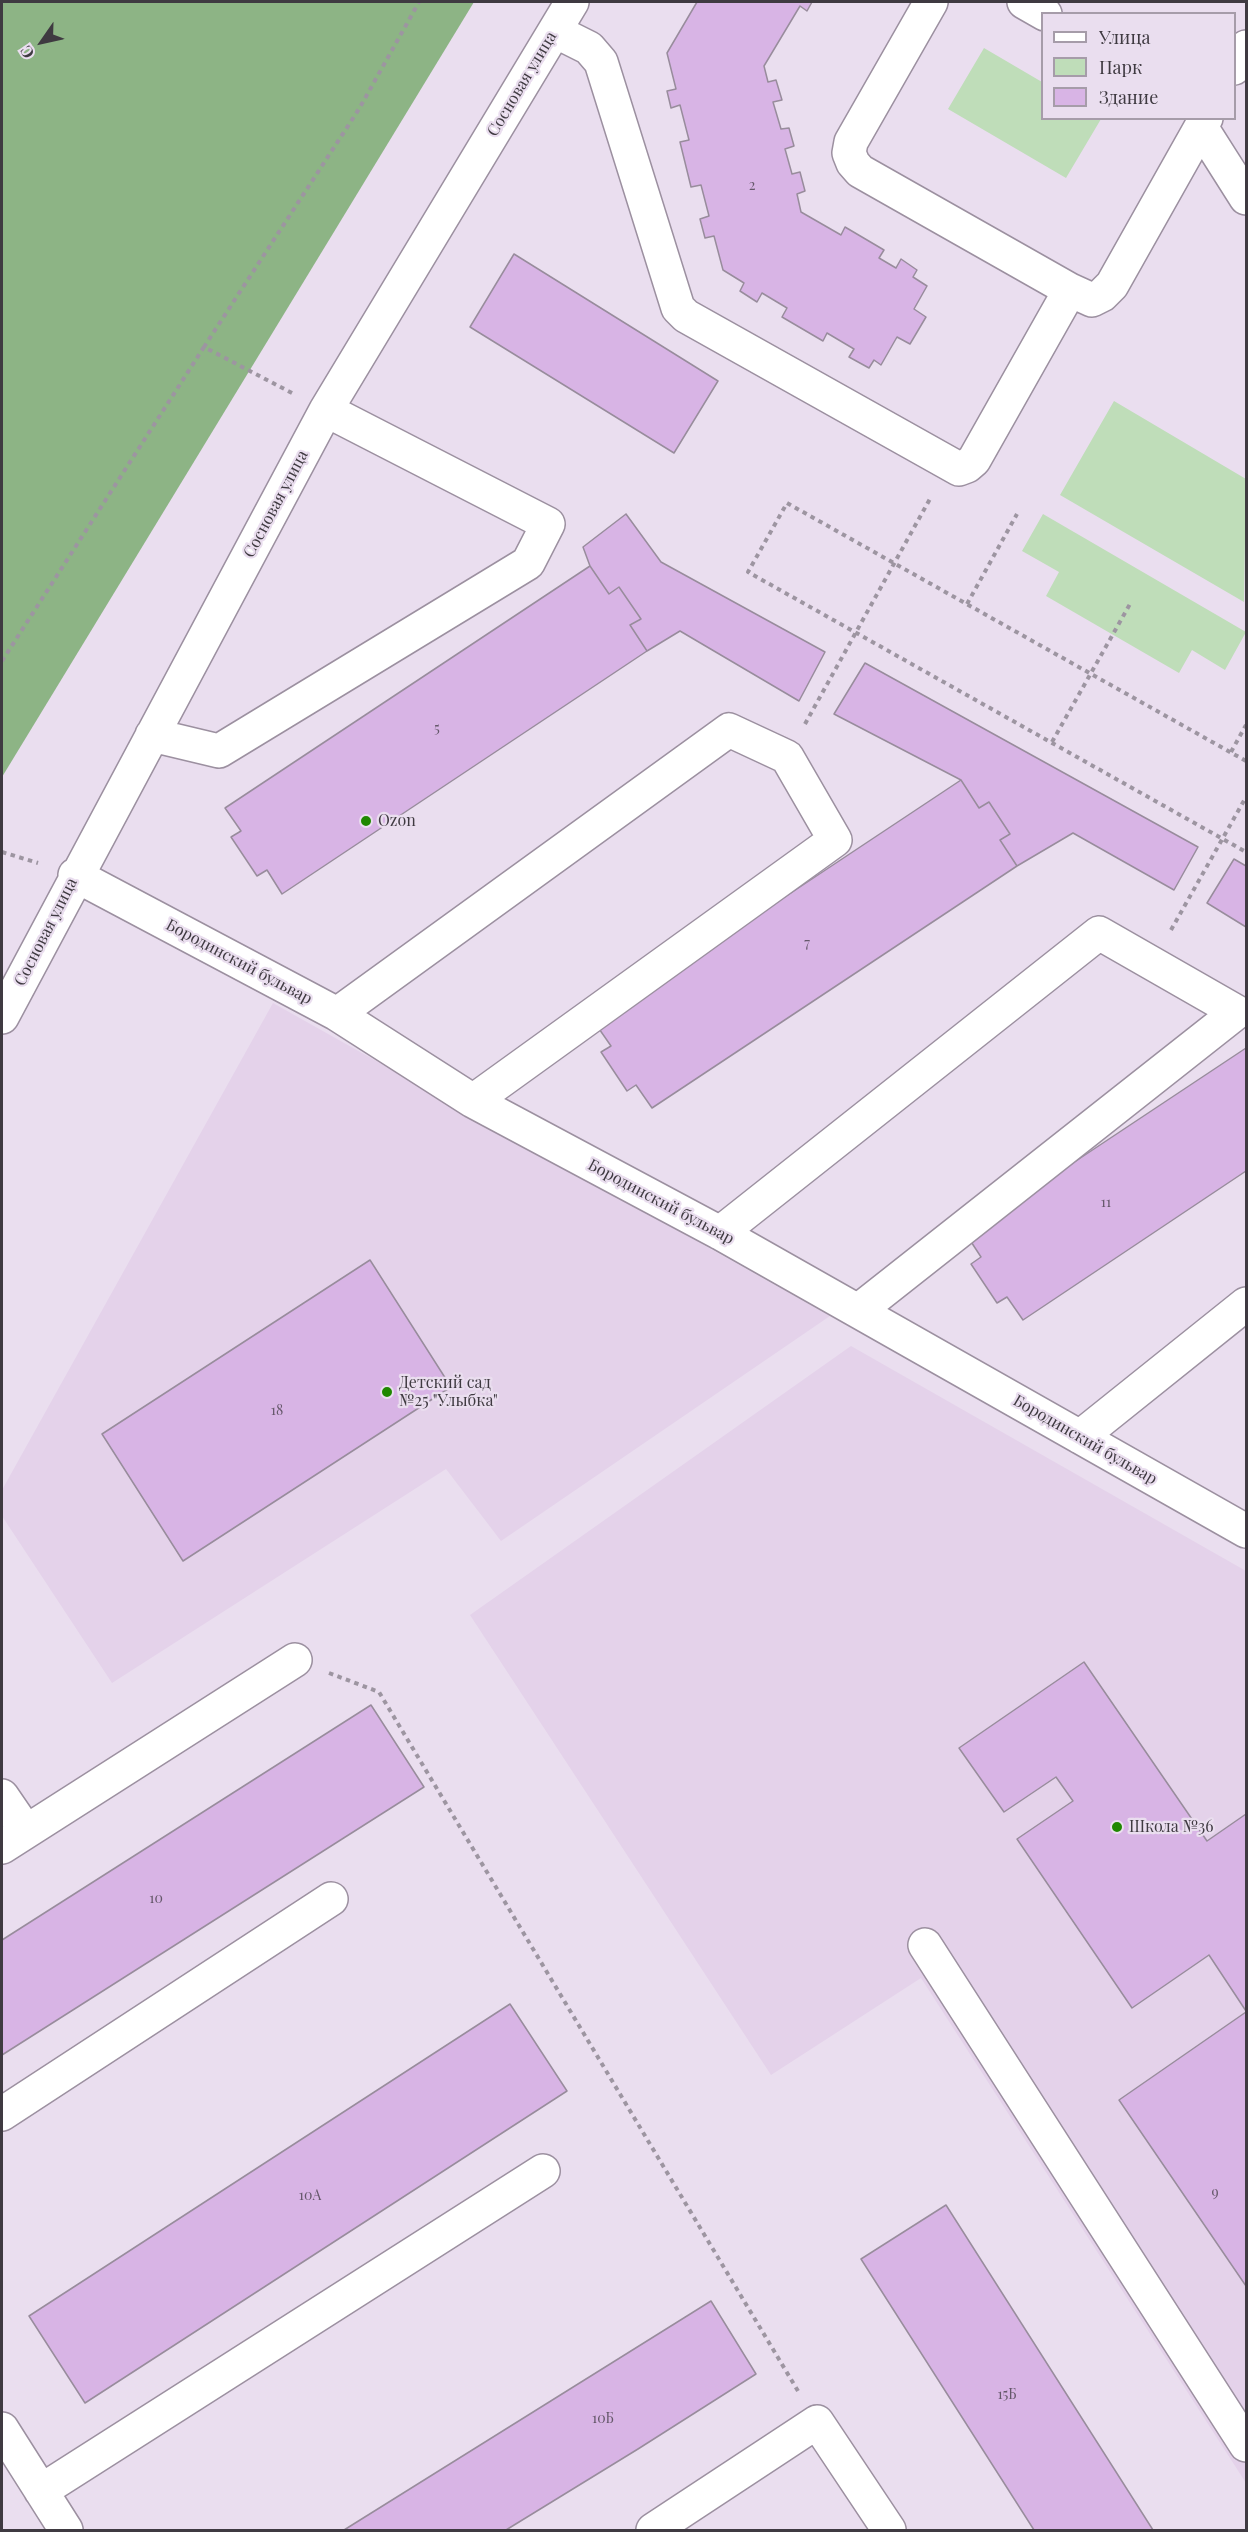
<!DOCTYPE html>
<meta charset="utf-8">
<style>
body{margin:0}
#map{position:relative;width:1248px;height:2532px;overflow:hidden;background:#eadeef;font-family:"Playfair Display",serif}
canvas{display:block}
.frame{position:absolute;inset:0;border:3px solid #3f3a41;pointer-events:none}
.legend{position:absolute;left:1041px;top:12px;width:195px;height:108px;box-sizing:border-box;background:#eadeef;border:2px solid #a69ca9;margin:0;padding:8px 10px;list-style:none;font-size:18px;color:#3f3a41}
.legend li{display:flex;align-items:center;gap:12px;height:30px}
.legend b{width:30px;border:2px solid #a69ca9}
.north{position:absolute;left:12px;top:12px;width:60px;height:60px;-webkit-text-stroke:4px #eadeef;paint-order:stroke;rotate:236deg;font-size:16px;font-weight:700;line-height:24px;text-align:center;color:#3f3a41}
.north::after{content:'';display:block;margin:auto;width:21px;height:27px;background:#3f3a41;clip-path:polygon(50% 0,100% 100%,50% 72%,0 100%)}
</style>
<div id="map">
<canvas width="1248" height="2532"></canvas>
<div class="frame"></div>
<ul class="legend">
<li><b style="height:8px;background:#fff"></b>Улица</li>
<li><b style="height:16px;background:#bfddb9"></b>Парк</li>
<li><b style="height:16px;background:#d8b4e5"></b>Здание</li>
</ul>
<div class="north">С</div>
</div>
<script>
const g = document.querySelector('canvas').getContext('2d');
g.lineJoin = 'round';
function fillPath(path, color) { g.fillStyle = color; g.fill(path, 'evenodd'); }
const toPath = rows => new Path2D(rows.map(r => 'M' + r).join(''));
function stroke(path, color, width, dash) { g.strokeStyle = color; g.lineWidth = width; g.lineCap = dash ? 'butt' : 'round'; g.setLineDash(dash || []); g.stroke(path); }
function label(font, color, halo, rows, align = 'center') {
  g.font = font + ' "Playfair Display",serif'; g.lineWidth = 4.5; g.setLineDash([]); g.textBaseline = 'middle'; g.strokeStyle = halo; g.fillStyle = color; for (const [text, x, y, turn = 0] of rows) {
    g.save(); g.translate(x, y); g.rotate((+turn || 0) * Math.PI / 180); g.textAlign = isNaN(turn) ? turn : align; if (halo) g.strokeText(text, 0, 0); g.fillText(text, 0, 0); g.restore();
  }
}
fillPath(toPath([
 [273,1003,830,1316,501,1541,446,1469,112,1683,2,1516,2,1490],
 [851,1346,1246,1571,1246,2483,921,1978,771,2075,470,1615]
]), '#e4d2ea');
fillPath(toPath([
 [984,48,1042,82,1042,118,1101,119,1066,178,948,109],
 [1114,401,1246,479,1244,602,1060,495],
 [1043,514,1246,632,1225,670,1192,650,1179,673,1046,596,1059,572,1022,551]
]), '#bfddb9');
fillPath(toPath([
 [2,2,474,2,2,777]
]), '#8db485');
const building = toPath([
 [697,2,812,2,807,11,800,6,764,66,768,82,776,80,782,100,773,102,781,129,789,128,794,146,785,149,792,174,800,172,805,191,797,194,801,212,841,235,845,227,884,250,879,258,896,268,901,259,917,270,913,277,927,286,914,309,926,317,910,344,897,337,881,365,874,360,869,368,849,357,854,349,827,333,823,341,782,317,787,308,762,293,757,302,740,291,744,283,723,270,714,236,705,238,700,219,709,216,701,185,691,187,680,142,689,140,680,105,671,108,667,91,676,89,667,53,697,2],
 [514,254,718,381,674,453,470,327,514,254],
 [626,514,661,562,825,652,799,701,680,631,647,651,630,625,641,619,619,587,609,594,590,566,583,547,626,514],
 [590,566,609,594,619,587,641,619,630,625,647,651,282,894,267,870,257,876,231,837,241,831,225,808,590,566],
 [865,663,1198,847,1174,890,1073,833,1017,866,1000,840,1010,834,989,802,979,808,961,780,834,714,865,663],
 [961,780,979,808,989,802,1010,834,1000,840,1017,866,652,1108,636,1085,627,1091,601,1052,611,1046,595,1023,961,780],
 [1234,859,1246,866,1246,927,1207,903,1234,859],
 [1246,1048,1246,1171,1023,1320,1007,1297,997,1303,971,1264,981,1257,966,1234,1246,1048],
 [370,1260,451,1387,183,1561,102,1434,370,1260],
 [1084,1662,1207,1841,1246,1814,1246,2011,1209,1955,1132,2008,1017,1839,1073,1801,1056,1777,1004,1812,959,1748,1084,1662],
 [371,1705,424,1787,2,2055,2,1940,371,1705],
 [510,2004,567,2091,85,2403,29,2316,510,2004],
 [1246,2012,1246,2286,1119,2100,1246,2012],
 [946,2205,1153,2530,1034,2530,861,2259,946,2205],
 [711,2301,756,2374,638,2449,506,2530,344,2530,711,2301]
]);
fillPath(building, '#d8b4e5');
stroke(building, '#988c9c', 1.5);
const minor = toPath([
 [931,2,851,142,849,153,853,163,860,171,1070,290],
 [1024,2,1045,14],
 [555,31,589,48,601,62,678,308,686,316,959,469,967,466,974,460,1070,290,1092,300,1102,295,1112,285,1206,118],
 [1234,68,1246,47],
 [1201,127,1246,198],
 [152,735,219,751,528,563,548,524,326,410],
 [75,875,337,1014,473,1101,720,1233,1246,1531],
 [337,1014,729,730,787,757,835,840,473,1101],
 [2,1017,326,410,572,2],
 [720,1233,1099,933,1237,1012,858,1311],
 [1080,1437,1246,1304],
 [2,1796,26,1831],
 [2,1847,295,1660],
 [925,1945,1246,2445],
 [2,2114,331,1899],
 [2,2429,66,2530],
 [41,2491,543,2171],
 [653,2530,817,2422,889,2530]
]);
stroke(minor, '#9c90a0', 36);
stroke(toPath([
 [292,393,204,347,359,109,419,2],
 [967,604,1017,514],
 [2,661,204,347],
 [805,724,931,497],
 [1052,742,1130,604],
 [1231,752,1246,725],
 [1246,761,787,503,748,572,1246,852],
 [2,852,38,863],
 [1171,930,1246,797],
 [329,1673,379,1692,798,2391]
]), '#9d95a1', 4, [4.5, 4.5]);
stroke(minor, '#fff', 33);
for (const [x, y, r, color] of [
 [366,821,6,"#1f8800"],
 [387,1392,6,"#1f8800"],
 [1117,1827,6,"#1f8800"]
]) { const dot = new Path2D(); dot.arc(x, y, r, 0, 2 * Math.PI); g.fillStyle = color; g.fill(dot); stroke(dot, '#eadeef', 2); }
label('14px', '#65586a', null, [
 ["2",752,186],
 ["5",437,729],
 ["7",807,944],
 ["11",1106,1203],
 ["18",277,1411],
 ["10",156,1899],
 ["9",1215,2193],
 ["10А",310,2196],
 ["15Б",1007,2395],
 ["10Б",603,2419]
]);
label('16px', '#3f3a41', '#eadeef', [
 ["Сосновая улица",522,84,-59],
 ["Сосновая улица",276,504,-62],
 ["Сосновая улица",46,932,-63],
 ["Бородинский бульвар",239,962,28],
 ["Бородинский бульвар",661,1202,28],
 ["Бородинский бульвар",1085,1440,30]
]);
label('16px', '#3f3a41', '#eadeef', [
 ["Ozon",378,821],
 ["Детский сад",399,1383],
 ["№25 \"Улыбка\"",399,1401],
 ["Школа №36",1129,1827]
], 'left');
</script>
